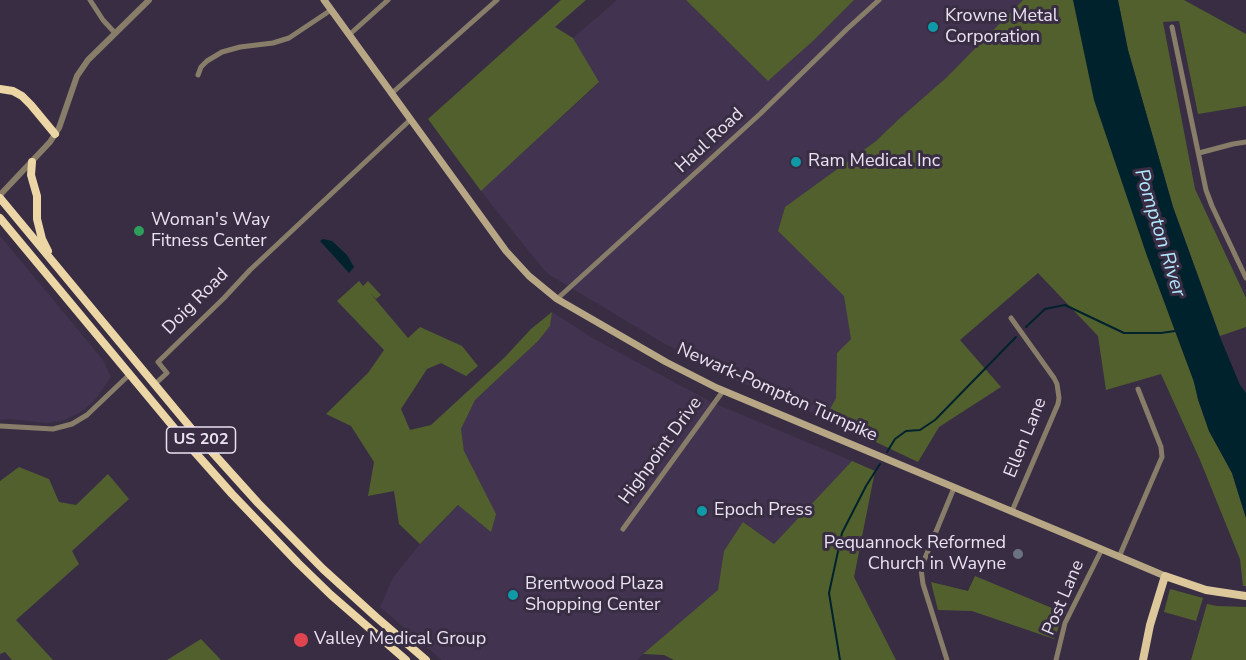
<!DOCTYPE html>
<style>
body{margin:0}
canvas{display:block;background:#382d43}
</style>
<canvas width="1246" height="660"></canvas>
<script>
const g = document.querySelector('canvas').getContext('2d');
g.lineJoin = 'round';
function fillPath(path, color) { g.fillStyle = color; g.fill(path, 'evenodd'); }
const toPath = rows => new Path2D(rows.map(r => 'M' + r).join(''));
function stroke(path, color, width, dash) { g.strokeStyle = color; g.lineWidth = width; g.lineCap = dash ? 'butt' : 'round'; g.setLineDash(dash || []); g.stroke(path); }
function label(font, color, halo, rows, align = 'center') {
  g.font = font + ' "Nunito Sans",sans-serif'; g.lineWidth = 6; g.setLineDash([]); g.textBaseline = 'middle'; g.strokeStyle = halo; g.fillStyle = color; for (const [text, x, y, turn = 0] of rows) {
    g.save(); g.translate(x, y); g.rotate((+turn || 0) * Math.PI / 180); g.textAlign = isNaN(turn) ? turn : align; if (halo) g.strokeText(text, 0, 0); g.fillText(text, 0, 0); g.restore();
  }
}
fillPath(toPath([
 [617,0,686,0,768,81,814,40,854,0,1023,0,946,78,899,119,876,141,785,207,778,231,844,295,851,339,837,353,836,398,825,418,723,375,660,341,550,275,545,271,515,234,481,191,599,83,573,38],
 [0,236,103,360,111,377,94,401,79,413,64,420,47,423,9,419,0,420],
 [552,312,594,339,711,402,852,461,774,544,744,522,724,551,719,590,643,654,637,660,442,660,380,607,393,578,420,544,459,505,490,531,495,514,464,451,461,429,475,400,538,341,550,326]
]), '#423450');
fillPath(toPath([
 [561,0,586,0,555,27,573,38,599,82,481,191,428,119],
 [686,0,854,0,814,40,768,81],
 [1023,0,1073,0,1194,382,1198,400,1209,431,1232,473,1246,518,1246,586,1243,586,1240,559,1200,460,1161,374,1106,390,1098,336,1038,273,960,340,1001,387,939,427,918,462,825,418,836,398,837,353,851,339,844,296,778,231,785,207,876,141,899,119,946,78],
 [1118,0,1184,0,1246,34,1246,106,1198,114,1179,21,1163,22,1195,189,1246,298,1246,327,1220,336,1173,207,1128,50],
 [359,281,363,286,368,281,381,295,376,299,370,293,408,338,420,327,462,346,478,366,466,376,441,363,427,369,401,409,410,430,431,425,505,357,531,329,552,312,550,326,538,341,475,400,461,429,464,451,496,514,491,532,458,505,420,544,399,524,394,491,368,496,374,462,351,426,326,414,368,373,384,350,337,301],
 [852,461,875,471,854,577,896,660,674,660,664,655,643,654,718,590,724,551,743,522,774,544],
 [19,467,49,479,59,502,76,505,108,474,129,499,72,551,79,564,16,620,53,660,12,660,5,652,0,654,0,481],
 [975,576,1064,613,1054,639,972,611,938,610,931,582,968,591],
 [1170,589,1203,598,1196,621,1164,612],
 [1207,604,1217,606,1246,607,1246,660,1191,660],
 [201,639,221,660,167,660]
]), '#52602e');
fillPath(toPath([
 [1073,0,1118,0,1128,50,1173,207,1220,337,1240,385,1246,393,1246,518,1232,473,1209,431,1198,399,1194,382,1147,256,1094,100],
 [323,239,332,241,347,255,354,267,349,273,320,241]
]), '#00222d');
stroke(toPath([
 [1026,327,1045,309,1065,305,1124,333,1161,333,1175,331],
 [887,452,895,439,906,431,920,430,935,420,1016,337],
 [840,660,829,593,842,533,866,486,880,464]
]), '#00222d', 2);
stroke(toPath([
 [90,0,103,20,115,33],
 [1172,27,1206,190,1212,206,1246,278],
 [349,35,388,0],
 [198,75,201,67,207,61,222,52,240,47,273,43,289,38,331,10],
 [391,94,497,0],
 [1199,153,1233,144,1246,142],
 [557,299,760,114,847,29,879,0],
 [1011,318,1054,378,1057,384,1059,398,1058,404,1012,511],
 [155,384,167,373,158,362,224,298,250,270,410,120],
 [0,426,53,429,72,424,87,415,130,374],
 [623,529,723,391],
 [1119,557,1162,457,1161,447,1138,389],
 [947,660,923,584,921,569,923,563,954,488],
 [1056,660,1065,623,1102,549]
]), '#877d68', 5);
stroke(toPath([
 [0,195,50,142,59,128,77,76,88,60,149,0]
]), '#877d68', 6);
stroke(toPath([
 [324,0,506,251,529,276,557,299,666,362,717,388,1068,535,1165,576]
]), '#b7a785', 7);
stroke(toPath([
 [1143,660,1150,625,1165,576,1206,590,1246,596]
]), '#dcc89b', 8);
stroke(toPath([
 [0,89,13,91,22,96,31,105,55,134],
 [32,162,31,175,37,196,37,219,42,239,48,251],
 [0,198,195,433,258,503,323,569,376,617,426,660],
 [0,218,185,441,232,494,298,563,331,595,406,660]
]), '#edd6a5', 8);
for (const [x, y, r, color] of [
 [933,27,6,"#0f9aa8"],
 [796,162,6,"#0f9aa8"],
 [139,231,6,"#2e9e5b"],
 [702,511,6,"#0f9aa8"],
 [1018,554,6,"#6b7280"],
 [513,595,6,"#0f9aa8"],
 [301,640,8,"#e0444e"]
]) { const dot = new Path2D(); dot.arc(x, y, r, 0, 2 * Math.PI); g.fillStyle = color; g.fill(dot); stroke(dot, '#382d43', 2); }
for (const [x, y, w] of [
 [201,440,69]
]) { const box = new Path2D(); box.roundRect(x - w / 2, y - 13, w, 26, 4.5); g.fillStyle = '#382d43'; g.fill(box); stroke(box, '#e9e2f1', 1.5); }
label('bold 16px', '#e9e2f1', null, [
 ["US 202",201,440]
]);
label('18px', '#e9e2f1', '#382d43', [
 ["Krowne Metal",945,17],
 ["Corporation",945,38],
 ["Ram Medical Inc",808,162],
 ["Woman's Way",151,221],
 ["Fitness Center",151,242],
 ["Epoch Press",714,511],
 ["Pequannock Reformed",1006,544,"right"],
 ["Church in Wayne",1006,565,"right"],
 ["Brentwood Plaza",525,585],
 ["Shopping Center",525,606],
 ["Valley Medical Group",314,640]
], 'left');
label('18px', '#e9e2f1', '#382d43', [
 ["Haul Road",710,141,-43],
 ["Doig Road",196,302,-45],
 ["Newark-Pompton Turnpike",777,393,24],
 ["Ellen Lane",1026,438,-68],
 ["Highpoint Drive",661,451,-54],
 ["Post Lane",1064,598,-67]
]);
label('italic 20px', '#b0e5fc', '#382d43', [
 ["Pompton River",1159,233,73]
]);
</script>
